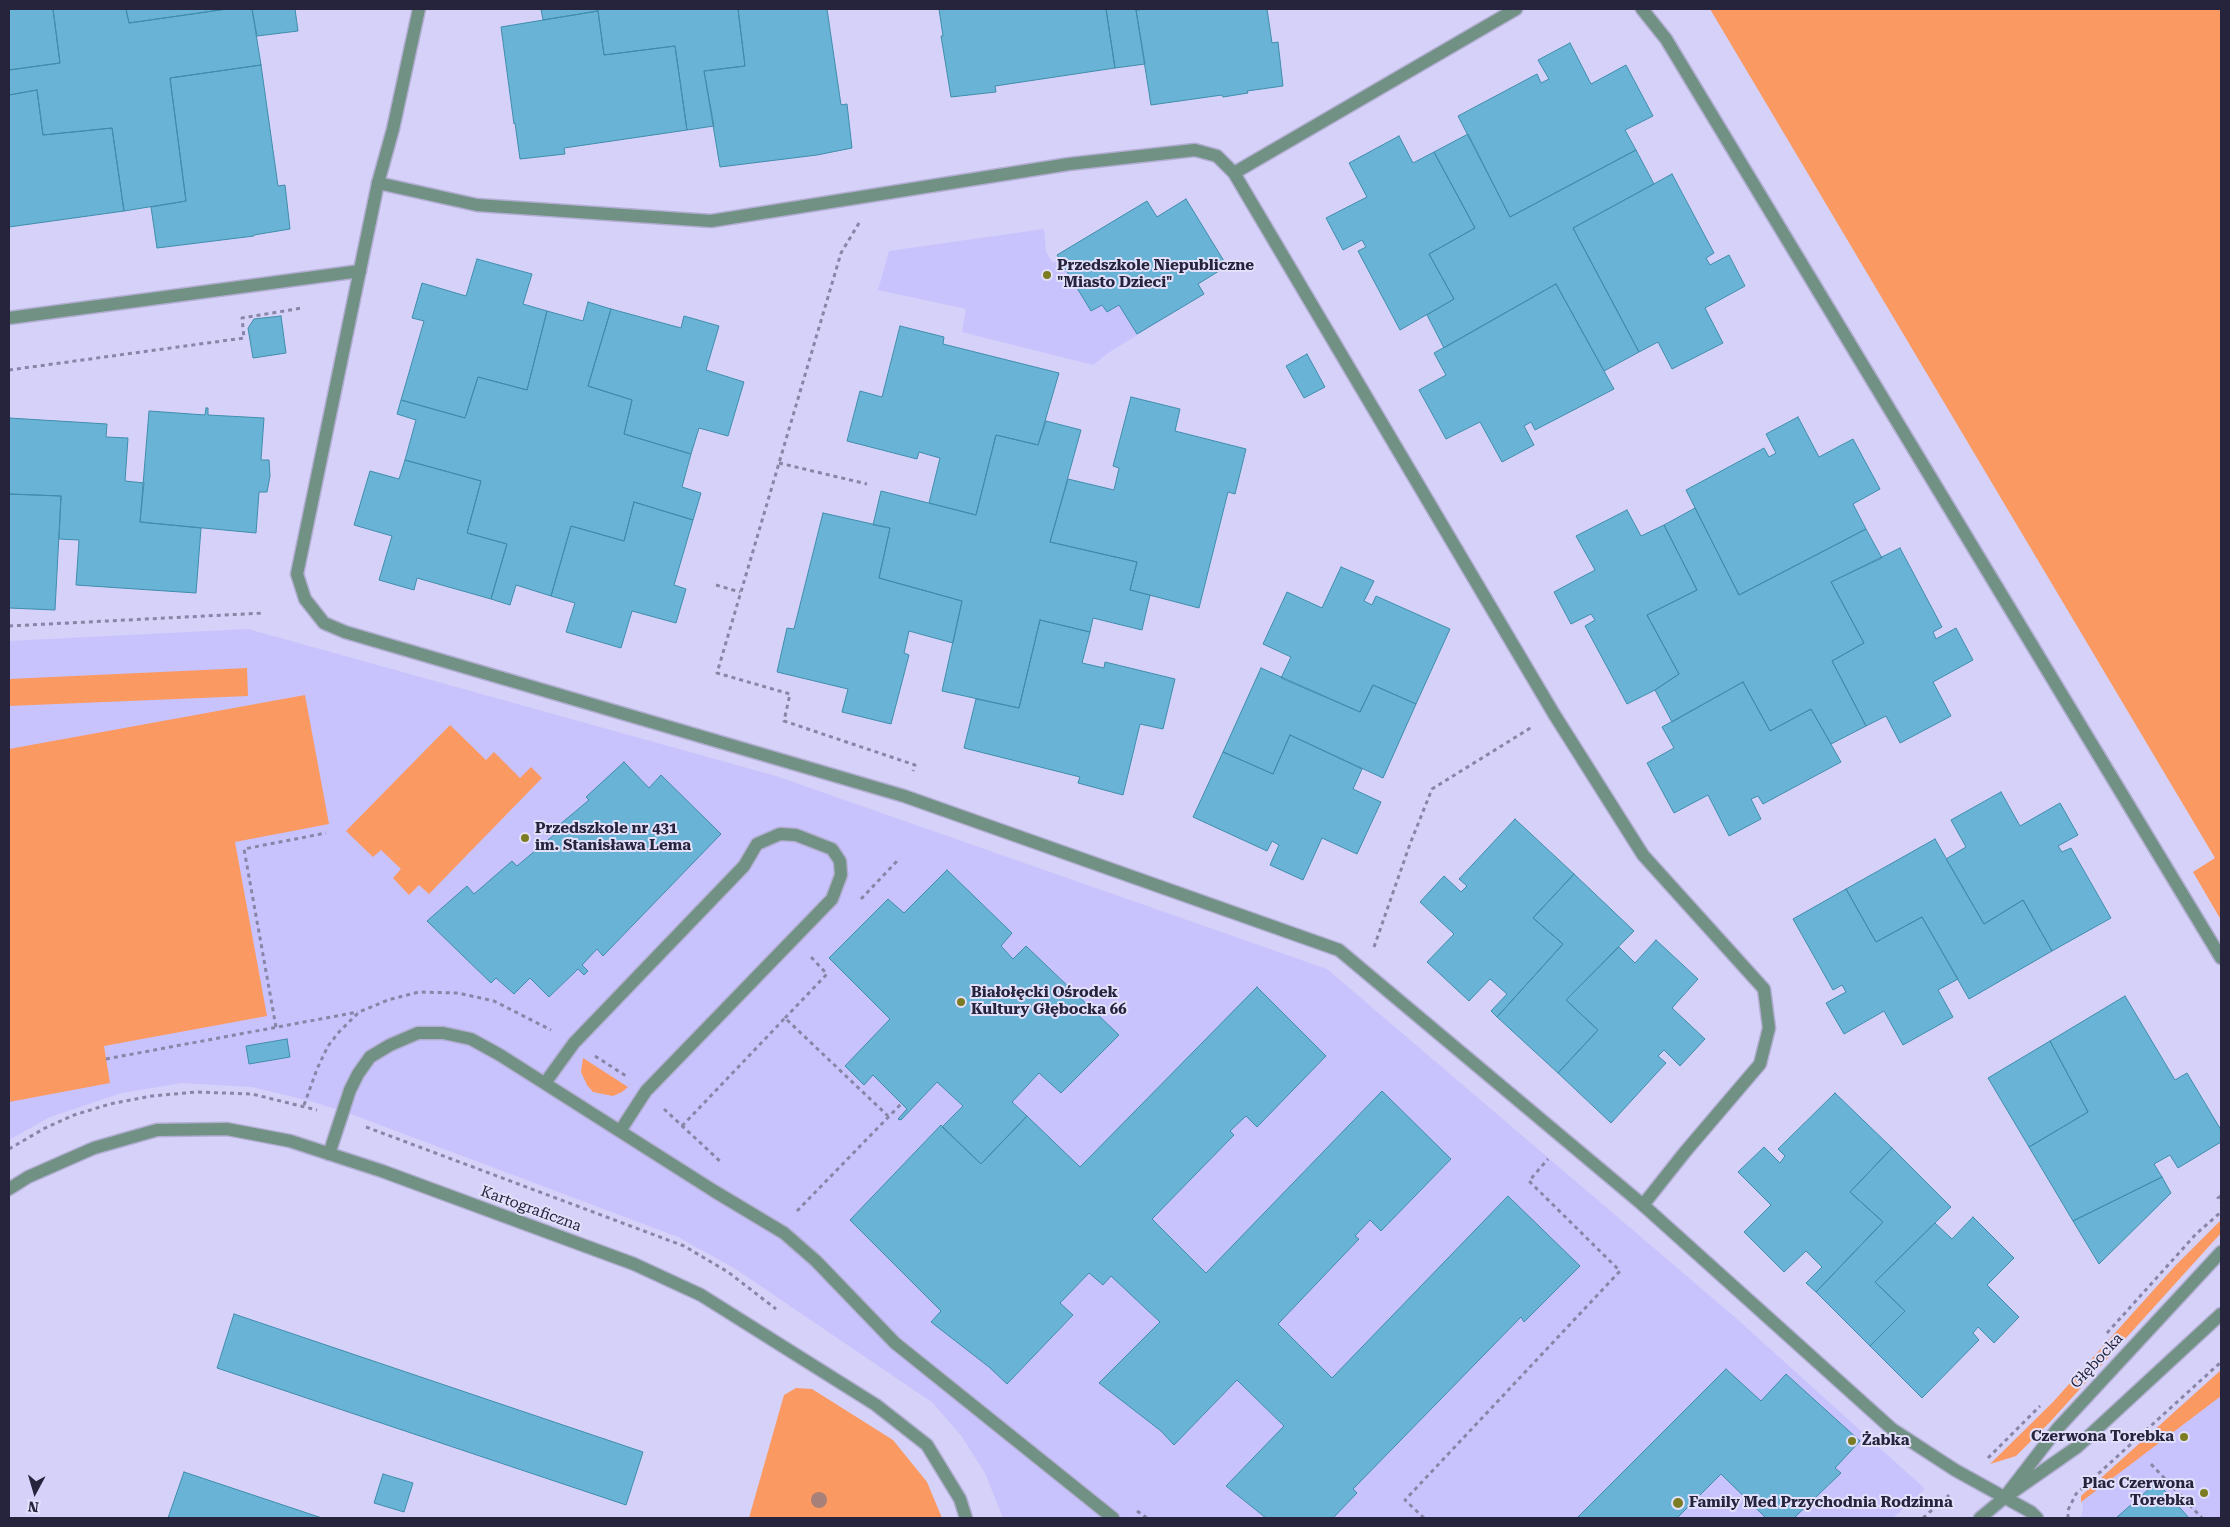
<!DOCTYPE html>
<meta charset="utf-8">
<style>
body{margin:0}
#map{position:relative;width:2230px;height:1527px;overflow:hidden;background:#d5d1f8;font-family:"Roboto Serif",serif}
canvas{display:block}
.frame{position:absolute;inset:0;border:10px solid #26233c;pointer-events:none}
.north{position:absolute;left:10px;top:1467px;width:50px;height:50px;-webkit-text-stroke:4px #e2e0fb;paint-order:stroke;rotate:186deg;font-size:14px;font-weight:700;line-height:20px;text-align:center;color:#26233c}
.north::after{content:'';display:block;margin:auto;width:18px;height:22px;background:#26233c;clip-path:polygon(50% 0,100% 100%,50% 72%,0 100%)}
</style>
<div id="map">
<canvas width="2230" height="1527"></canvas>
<div class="frame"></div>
<div class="north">N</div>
</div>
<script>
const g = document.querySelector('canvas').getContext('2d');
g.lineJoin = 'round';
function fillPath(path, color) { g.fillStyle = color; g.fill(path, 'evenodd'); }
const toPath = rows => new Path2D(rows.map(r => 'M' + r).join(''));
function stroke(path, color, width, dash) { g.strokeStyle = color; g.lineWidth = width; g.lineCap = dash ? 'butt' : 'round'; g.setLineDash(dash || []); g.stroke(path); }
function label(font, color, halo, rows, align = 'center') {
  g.font = font + ' "Roboto Serif",serif'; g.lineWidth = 4; g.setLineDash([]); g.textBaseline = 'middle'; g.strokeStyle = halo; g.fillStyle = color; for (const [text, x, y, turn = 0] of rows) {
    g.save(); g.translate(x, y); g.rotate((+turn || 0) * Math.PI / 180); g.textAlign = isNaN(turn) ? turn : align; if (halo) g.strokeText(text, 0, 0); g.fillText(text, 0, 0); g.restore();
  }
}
fillPath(toPath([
 [1186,199,1227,266,1198,284,1204,294,1108,353,1093,365,962,332,966,309,878,290,889,251,1044,229,1046,252,1053,263,1059,259,1057,255,1147,201,1157,216],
 [248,629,776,776,1327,969,1737,1319,1923,1487,1924,1490,1893,1518,1003,1518,985,1473,962,1437,933,1403,734,1268,678,1237,343,1111,306,1100,252,1087,182,1083,122,1093,50,1117,9,1140,9,641],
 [2221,1370,2221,1518,2081,1518,2083,1507,2081,1496]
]), '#c9c3fd');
fillPath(toPath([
 [1710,9,2221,9,2221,920,2193,872,2215,858],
 [247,668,248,696,9,706,9,679],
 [305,695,329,824,235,842,267,1016,104,1046,110,1083,9,1102,9,749],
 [450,725,486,760,494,752,520,778,531,767,542,778,429,894,419,885,409,895,393,878,401,869,381,850,373,857,346,831],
 [583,1058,628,1087,622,1092,613,1096,593,1092,587,1085,581,1072],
 [2221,1220,2221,1233,2050,1422,2016,1456,1990,1464,2053,1402,2176,1265],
 [2221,1370,2221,1396,2081,1502,2081,1496],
 [796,1388,812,1389,893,1440,927,1482,942,1518,749,1518,784,1395]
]), '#fa9962');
const building = toPath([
 [9,9,53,9,60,63,9,70,9,9],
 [53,9,126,9,129,23,227,9,252,9,261,65,170,78,186,201,124,211,112,128,43,135,37,90,9,95,9,70,60,63,53,9],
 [126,9,227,9,129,23,126,9],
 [252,9,295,9,298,31,257,36,252,9],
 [541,9,738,9,745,66,704,71,714,126,687,130,675,46,604,55,598,11,543,20,541,9],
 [738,9,827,9,841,105,847,104,852,148,817,155,720,167,704,71,745,66,738,9],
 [939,9,1106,9,1115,68,995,86,996,92,951,97,941,36,943,36,939,9],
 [1106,9,1144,9,1136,10,1145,64,1115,68,1106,9],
 [1144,9,1267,9,1272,43,1278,42,1283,86,1247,91,1248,93,1223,97,1222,95,1151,105,1136,10,1144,9],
 [598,11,604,55,675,46,687,130,564,148,565,154,520,159,515,123,514,124,501,27,598,11],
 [1570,43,1591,84,1626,65,1653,116,1625,130,1636,150,1510,217,1458,116,1537,74,1541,83,1549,79,1538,60,1570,43],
 [261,65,278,186,285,185,290,229,254,235,254,236,157,248,151,207,186,201,170,78,261,65],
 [37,90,43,135,112,128,124,211,9,227,9,95,37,90],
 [1468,134,1510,217,1636,150,1654,184,1573,228,1639,352,1604,371,1556,284,1444,348,1427,315,1454,299,1429,254,1475,228,1434,152,1468,134],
 [1399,136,1413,163,1434,152,1475,228,1429,254,1454,299,1400,330,1358,251,1366,247,1362,240,1343,250,1326,218,1367,197,1349,163,1399,136],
 [1672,174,1714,253,1706,258,1710,265,1729,255,1745,286,1705,308,1723,343,1672,369,1658,342,1639,352,1573,228,1672,174],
 [1186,199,1227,266,1198,284,1204,294,1137,334,1119,305,1107,312,1102,305,1091,311,1057,255,1147,201,1157,217,1186,199],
 [477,259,532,274,523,304,547,311,527,390,478,377,465,418,401,400,424,321,412,318,422,283,466,296,477,259],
 [1556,284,1614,389,1535,430,1531,422,1524,426,1534,445,1502,462,1480,422,1446,439,1419,390,1446,375,1434,353,1556,284],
 [588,302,611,309,588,386,632,400,624,434,691,454,682,487,701,493,693,520,634,502,624,541,571,526,551,596,516,585,510,605,491,599,507,544,467,533,481,481,405,460,416,420,397,414,401,400,465,418,478,377,527,390,547,311,583,321,588,302],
 [611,309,681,328,684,316,719,326,706,370,744,382,728,436,699,428,691,454,624,434,632,400,588,386,611,309],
 [281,316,286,353,253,358,248,328,254,319,281,316],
 [900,326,944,337,943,344,1059,373,1038,445,996,435,976,515,929,503,940,458,919,452,917,459,847,441,860,391,882,397,900,326],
 [1307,354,1325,387,1304,398,1286,366,1307,354],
 [1131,397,1180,409,1175,431,1246,449,1235,494,1228,492,1199,608,1130,590,1137,562,1050,542,1068,479,1114,490,1119,468,1113,466,1131,397],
 [206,408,208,408,208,415,264,418,261,460,269,460,270,476,267,492,259,492,256,533,140,522,149,411,205,415,206,408],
 [1798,417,1819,457,1853,439,1880,489,1853,504,1866,529,1739,595,1686,490,1764,448,1769,457,1776,453,1766,434,1798,417],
 [9,418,107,424,106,437,128,438,125,481,144,483,140,522,201,528,196,593,76,585,79,540,59,539,61,496,9,494,9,418],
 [1046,421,1081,430,1050,542,1137,562,1130,590,1150,595,1142,630,1093,618,1090,632,1040,620,1019,708,942,691,962,601,879,578,890,528,873,525,881,491,976,515,996,435,1038,445,1046,421],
 [405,460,481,481,467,533,507,544,491,599,417,578,414,590,379,580,392,536,354,525,370,471,399,479,405,460],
 [9,494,61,496,55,610,9,608,9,494],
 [634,502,693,520,674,585,686,589,676,623,632,611,621,648,566,632,575,603,551,596,571,526,624,541,634,502],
 [1695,508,1739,595,1866,529,1882,558,1831,582,1864,643,1832,661,1866,726,1831,744,1811,709,1770,731,1743,682,1672,722,1655,690,1679,674,1647,615,1697,590,1664,525,1695,508],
 [1627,510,1641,536,1664,525,1697,590,1647,615,1679,674,1655,690,1627,704,1585,626,1595,620,1591,614,1571,624,1554,592,1595,570,1576,536,1627,510],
 [823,513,890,528,879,578,962,601,953,643,909,631,904,653,909,655,891,724,842,712,848,689,777,672,787,628,794,629,823,513],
 [1900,548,1942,627,1933,632,1936,639,1956,628,1973,660,1933,682,1951,716,1900,743,1886,716,1866,726,1832,661,1864,643,1831,582,1900,548],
 [1341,567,1374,581,1364,601,1372,605,1376,596,1450,629,1416,704,1373,685,1360,712,1281,678,1291,657,1263,644,1287,592,1322,608,1341,567],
 [1040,620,1090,632,1082,663,1104,668,1105,662,1175,679,1163,729,1140,724,1123,795,1078,783,1080,777,964,748,976,699,1019,708,1040,620],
 [1261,668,1360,712,1373,685,1416,704,1383,778,1290,735,1273,774,1223,752,1261,668],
 [1743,682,1770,731,1811,709,1841,762,1763,804,1758,796,1751,799,1761,819,1729,836,1708,795,1674,813,1647,763,1674,748,1662,727,1743,682],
 [1290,735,1362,769,1353,789,1381,802,1357,854,1322,838,1303,880,1270,865,1279,845,1272,841,1267,851,1193,817,1223,752,1273,774,1290,735],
 [624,762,649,788,661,775,721,834,603,956,597,949,582,965,588,971,584,975,578,969,549,997,530,978,514,994,496,978,491,983,427,921,467,886,474,894,512,861,517,866,555,834,552,831,589,800,586,797,624,762],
 [2001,792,2020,826,2060,803,2078,835,2058,846,2062,852,2071,848,2111,918,2052,951,2023,900,1984,924,1946,859,1966,847,1951,820,2001,792],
 [1515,819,1574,874,1533,918,1563,944,1497,1017,1491,1011,1507,994,1490,979,1469,1001,1427,962,1454,934,1420,902,1444,876,1461,892,1467,886,1459,879,1515,819],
 [1935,839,1984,924,2023,900,2052,951,1969,999,1922,917,1876,942,1846,889,1935,839],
 [947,870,1012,933,1001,946,1013,959,1026,946,1119,1035,1061,1093,1039,1073,1012,1102,1027,1116,981,1164,942,1127,963,1106,937,1082,901,1120,898,1119,907,1109,873,1075,864,1085,845,1066,890,1019,829,958,888,899,904,913,947,870],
 [1574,874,1634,931,1566,1000,1598,1030,1558,1073,1497,1017,1563,944,1533,918,1574,874],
 [1846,889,1876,942,1922,917,1958,979,1938,990,1953,1017,1903,1045,1884,1011,1844,1034,1826,1003,1846,992,1842,985,1833,990,1793,919,1846,889],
 [1656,940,1698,979,1672,1008,1705,1039,1680,1066,1664,1050,1658,1056,1666,1063,1611,1123,1558,1073,1598,1030,1566,1000,1619,947,1635,963,1656,940],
 [1257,987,1326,1056,1257,1127,1246,1116,1230,1131,1234,1135,1152,1219,1206,1273,1382,1091,1451,1159,1381,1231,1370,1220,1355,1236,1359,1239,1278,1324,1332,1378,1508,1196,1580,1266,1524,1322,1521,1317,1353,1489,1357,1493,1333,1518,1266,1518,1226,1486,1284,1426,1237,1380,1174,1445,1161,1431,1099,1383,1160,1322,1111,1276,1103,1285,1089,1273,1060,1303,1073,1315,1007,1384,989,1367,931,1322,941,1311,850,1220,941,1125,981,1164,1027,1116,1080,1167,1257,987],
 [2125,996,2175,1080,2187,1073,2221,1130,2221,1142,2178,1168,2170,1155,2154,1164,2162,1177,2073,1221,2029,1147,2088,1112,2050,1041,2125,996],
 [287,1039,290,1057,249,1064,246,1046,287,1039],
 [2050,1041,2088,1112,2029,1147,1988,1078,2050,1041],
 [1835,1093,1892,1148,1850,1192,1883,1222,1816,1292,1806,1283,1822,1267,1806,1251,1784,1272,1744,1232,1771,1205,1738,1172,1764,1147,1780,1163,1785,1156,1778,1149,1835,1093],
 [1892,1148,1951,1207,1875,1282,1905,1311,1870,1346,1816,1292,1883,1222,1850,1192,1892,1148],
 [2162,1177,2171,1193,2099,1264,2073,1221,2162,1177],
 [1973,1217,2014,1258,1987,1285,2019,1317,1994,1343,1978,1327,1973,1333,1979,1340,1922,1398,1870,1346,1905,1311,1875,1282,1935,1223,1952,1239,1973,1217],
 [234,1314,643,1452,626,1505,217,1368,234,1314],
 [1726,1369,1761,1401,1786,1374,1860,1441,1835,1468,1841,1473,1794,1518,1766,1518,1721,1474,1677,1518,1577,1518,1726,1369],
 [184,1472,322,1518,168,1518,184,1472],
 [383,1474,413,1483,404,1512,374,1503,383,1474],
 [2157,1482,2189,1518,2116,1518,2157,1482]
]);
fillPath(building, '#69b4d6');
stroke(building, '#408cac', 1);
const service = toPath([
 [1516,9,1234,173,1554,714,1643,855,1764,989,1769,1028,1760,1064,1685,1152,1643,1205],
 [1642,9,1666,39,2221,958],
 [378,183,477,205,711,221,1069,164,1195,150,1217,156,1234,173],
 [9,318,360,271],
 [545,1083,574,1043,744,866,757,844,780,834,796,835,832,849,840,861,841,875,832,899,646,1091,620,1131],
 [329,1154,350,1090,358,1074,370,1057,390,1045,418,1033,443,1033,471,1039,500,1055,714,1191,784,1233,816,1261,895,1343,1113,1518]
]);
const minor = toPath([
 [419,9,393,129,378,183,297,574,305,599,324,623,345,632,904,796,1339,950,1643,1205,1892,1429,1955,1470,2031,1512,2037,1518],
 [9,1189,28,1177,94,1148,157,1130,227,1129,290,1141,382,1171,634,1264,701,1295,876,1405,927,1445,960,1499,966,1518]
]);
const tertiary = toPath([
 [2004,1498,2058,1428,2221,1252],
 [1980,1518,2004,1498,2077,1447,2221,1314]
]);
stroke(service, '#b2aed2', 15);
stroke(minor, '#b2aed2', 15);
stroke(tertiary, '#b2aed2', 15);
stroke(toPath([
 [859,223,841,253,717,673,790,694,784,721,915,765,913,771],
 [9,370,244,338,242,318,302,308],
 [779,463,867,484],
 [716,585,740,592],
 [9,626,264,613],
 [861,899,898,860],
 [1374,947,1410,844,1432,789,1532,727],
 [785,1018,827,974,811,957],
 [276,1027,244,849,326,833],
 [595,1056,626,1076],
 [106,1059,358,1012],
 [304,1105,317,1069,328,1046,339,1032,359,1012,388,1000,419,992,458,993,494,1001,551,1030],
 [664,1109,722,1163],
 [682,1126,785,1018,888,1116],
 [366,1127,684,1246,728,1272,776,1309],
 [9,1149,45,1128,74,1115,110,1104,152,1096,196,1092,252,1094,317,1110],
 [2221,1196,2218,1198,2221,1202],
 [797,1211,901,1104],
 [2107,1333,2196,1234,2221,1212],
 [1988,1458,2040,1406],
 [2151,1464,2202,1518],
 [1137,1511,1147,1518],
 [1424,1518,1405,1500,1620,1271,1529,1181,1548,1159],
 [1923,1518,1949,1495],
 [2068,1518,2068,1510,2076,1494,2221,1362]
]), '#8885a6', 3, [4, 4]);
stroke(service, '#719184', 12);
stroke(minor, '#719184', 12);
stroke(tertiary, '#719184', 12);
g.fillStyle = '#a68079';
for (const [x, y] of [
 [819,1500]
]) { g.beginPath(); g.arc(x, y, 8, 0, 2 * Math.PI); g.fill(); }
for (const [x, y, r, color] of [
 [1047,275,5,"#7c7c23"],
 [525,838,5,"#7c7c23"],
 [961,1002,5,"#7c7c23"],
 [2184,1437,5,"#7c7c23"],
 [1852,1441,5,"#7c7c23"],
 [2204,1493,5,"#7c7c23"],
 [1678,1503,6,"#7c7c23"]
]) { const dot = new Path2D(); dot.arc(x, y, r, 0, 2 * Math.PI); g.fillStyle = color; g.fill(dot); stroke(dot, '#e2e0fb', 2); }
label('bold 15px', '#26233c', '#e2e0fb', [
 ["Przedszkole Niepubliczne",1057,266],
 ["\"Miasto Dzieci\"",1057,283],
 ["Przedszkole nr 431",535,829],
 ["im. Stanisława Lema",535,846],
 ["Białołęcki Ośrodek",971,993],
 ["Kultury Głębocka 66",971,1010],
 ["Czerwona Torebka",2174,1437,"right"],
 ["Żabka",1862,1441],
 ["Plac Czerwona",2194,1484,"right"],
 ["Torebka",2194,1501,"right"],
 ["Family Med Przychodnia Rodzinna",1689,1503]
], 'left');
label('15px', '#26233c', '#e2e0fb', [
 ["Kartograficzna",531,1209,20],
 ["Głębocka",2097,1361,-47]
]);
</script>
